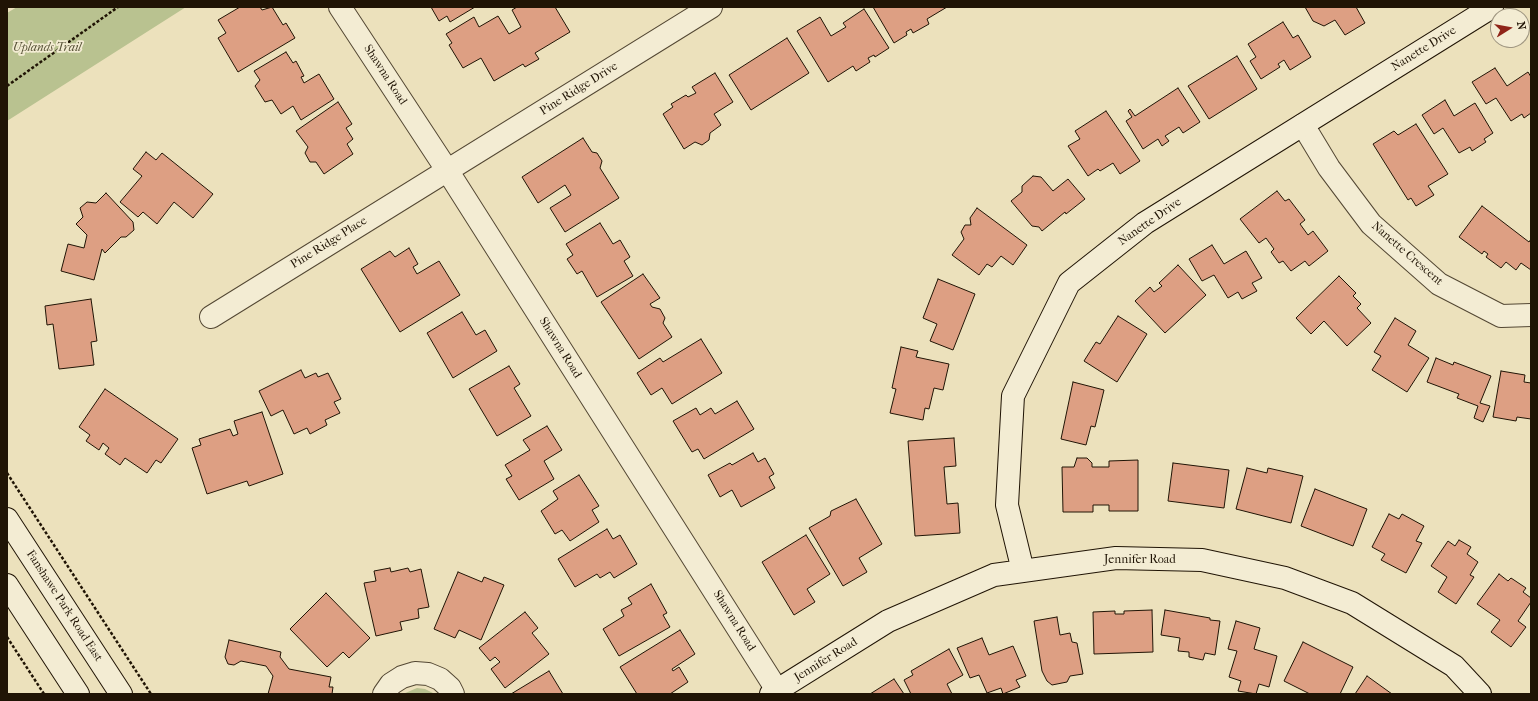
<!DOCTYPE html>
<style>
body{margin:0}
#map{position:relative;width:1538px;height:701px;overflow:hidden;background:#ece1bc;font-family:"IM FELL French Canon",serif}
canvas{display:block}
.frame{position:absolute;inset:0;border:8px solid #201405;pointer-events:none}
.north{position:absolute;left:1490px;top:8px;width:40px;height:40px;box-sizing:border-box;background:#f3ecd3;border:1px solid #9f9681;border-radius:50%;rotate:79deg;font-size:11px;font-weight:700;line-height:16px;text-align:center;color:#201405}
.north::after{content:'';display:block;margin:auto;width:14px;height:18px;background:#8f2418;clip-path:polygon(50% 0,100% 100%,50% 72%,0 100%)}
</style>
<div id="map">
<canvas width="1538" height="701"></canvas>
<div class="frame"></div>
<div class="north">N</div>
</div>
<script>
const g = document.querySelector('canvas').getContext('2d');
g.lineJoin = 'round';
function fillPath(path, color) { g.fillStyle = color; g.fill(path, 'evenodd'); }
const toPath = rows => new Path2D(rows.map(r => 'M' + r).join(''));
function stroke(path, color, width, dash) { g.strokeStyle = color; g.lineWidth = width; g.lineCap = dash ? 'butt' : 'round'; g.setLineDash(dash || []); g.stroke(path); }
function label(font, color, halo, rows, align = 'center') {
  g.font = font + ' "IM FELL French Canon",serif'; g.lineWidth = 3.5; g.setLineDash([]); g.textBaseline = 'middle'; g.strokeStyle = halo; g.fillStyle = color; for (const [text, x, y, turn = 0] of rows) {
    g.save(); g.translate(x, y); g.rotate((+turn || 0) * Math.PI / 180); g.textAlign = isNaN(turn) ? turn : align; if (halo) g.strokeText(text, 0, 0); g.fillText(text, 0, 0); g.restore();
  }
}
fillPath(toPath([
 [17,7,186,7,7,121,7,13],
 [417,688,425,689,435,694,403,694]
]), '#b9c290');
const building = toPath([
 [240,7,260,7,262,10,272,7,283,25,286,23,295,38,238,72,218,38,226,33,218,20,240,7],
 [431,7,475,7,450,22,447,16,439,21,431,7],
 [517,7,555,7,570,32,535,53,539,59,525,67,523,64,494,81,481,58,463,68,449,45,452,43,446,34,474,17,479,27,498,16,509,34,521,27,512,10,517,7],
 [873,7,947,7,927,19,929,24,913,33,911,29,906,32,907,35,894,43,873,7],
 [1305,7,1356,7,1365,23,1345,35,1335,20,1324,26,1313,21,1305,7],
 [864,9,889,48,875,57,874,55,868,58,870,62,856,71,853,66,828,82,797,31,820,17,831,36,846,27,843,23,864,9],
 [1283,22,1293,38,1298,35,1311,57,1290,70,1284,60,1278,64,1280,67,1261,79,1250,61,1256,57,1248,44,1283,22],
 [787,38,809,73,751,110,729,75,787,38],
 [286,52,293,63,296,61,304,76,301,77,304,83,319,74,334,99,301,120,293,106,281,114,272,100,265,102,255,86,260,80,254,71,286,52],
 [1237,56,1257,89,1209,119,1188,86,1237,56],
 [1495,68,1507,86,1528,72,1531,77,1531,113,1524,118,1522,114,1511,121,1496,98,1486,104,1472,82,1495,68],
 [715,73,733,102,714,114,721,125,710,133,709,140,702,145,695,142,684,149,663,114,673,107,671,104,686,95,688,97,696,93,692,87,715,73],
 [1178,88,1200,122,1183,133,1179,127,1165,136,1169,141,1162,146,1158,139,1143,149,1126,121,1132,117,1128,111,1130,109,1135,116,1178,88],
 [1445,100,1454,116,1475,103,1493,133,1484,139,1486,142,1472,151,1470,147,1459,153,1443,128,1434,134,1422,115,1445,100],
 [338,102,352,124,346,128,353,139,347,144,353,154,324,174,316,162,310,162,305,153,308,147,296,131,338,102],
 [1106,111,1140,161,1120,174,1113,163,1100,171,1098,169,1088,176,1068,146,1080,139,1075,131,1106,111],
 [1416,124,1448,174,1428,186,1434,195,1416,206,1411,198,1408,200,1373,144,1394,131,1398,135,1416,124],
 [583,138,592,152,597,153,602,161,600,168,619,198,565,232,550,208,571,195,565,185,538,203,522,177,583,138],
 [146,152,156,160,162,153,213,194,193,218,174,202,157,224,143,212,138,217,120,202,142,176,133,169,146,152],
 [1033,176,1041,177,1053,191,1068,179,1085,199,1066,214,1065,212,1042,231,1039,227,1032,226,1011,201,1022,192,1022,186,1033,176],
 [1277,191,1285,201,1289,199,1305,220,1300,224,1308,235,1313,231,1328,251,1309,266,1305,261,1291,271,1283,261,1279,263,1271,252,1274,249,1266,238,1259,243,1240,219,1277,191],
 [106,193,133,222,134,230,126,237,121,237,105,253,102,249,94,280,61,271,68,244,84,248,87,235,76,224,83,217,80,208,87,202,96,203,106,193],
 [1482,206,1529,242,1531,239,1531,270,1521,263,1516,270,1506,262,1501,268,1486,257,1488,254,1484,251,1482,254,1459,237,1482,206],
 [977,208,1027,245,1013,265,1001,256,992,267,987,264,979,275,952,255,964,239,961,232,965,225,971,225,970,218,977,208],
 [600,223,613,244,620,240,630,257,624,261,633,276,597,297,582,271,577,274,567,259,573,255,566,244,600,223],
 [1212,245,1224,264,1246,251,1262,278,1252,283,1257,291,1242,299,1238,292,1228,298,1214,275,1202,281,1189,259,1212,245],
 [409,248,418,264,413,267,417,274,439,261,460,295,400,332,361,269,390,251,395,257,409,248],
 [1178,265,1206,295,1165,333,1135,301,1150,287,1154,292,1162,286,1159,283,1178,265],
 [643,274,660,298,650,304,652,307,660,309,665,318,663,323,672,337,639,359,601,302,643,274],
 [1339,276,1356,293,1353,296,1361,304,1357,308,1371,323,1347,346,1324,321,1311,334,1296,318,1339,276],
 [938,279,975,294,953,350,930,341,937,324,923,318,938,279],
 [91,299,97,341,91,342,94,365,59,369,53,324,47,325,45,306,91,299],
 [462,312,476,335,485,330,497,351,453,378,427,333,462,312],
 [1118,316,1147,334,1117,382,1084,361,1096,342,1100,344,1118,316],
 [1395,318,1416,331,1408,345,1429,358,1407,392,1372,370,1381,356,1374,352,1395,318],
 [701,339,722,373,672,404,662,388,651,395,637,373,660,358,663,362,701,339],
 [901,347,918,351,916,357,949,364,943,390,934,388,929,409,925,408,923,420,890,413,896,389,892,388,901,347],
 [1436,358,1453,365,1454,362,1491,376,1480,403,1490,406,1483,422,1474,418,1478,406,1457,398,1459,394,1427,382,1436,358],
 [509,366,520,384,514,388,531,416,497,436,469,389,509,366],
 [301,370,305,378,316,373,318,377,328,373,341,399,334,402,340,413,325,420,327,425,310,434,307,428,294,434,283,410,271,416,259,391,301,370],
 [1501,371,1525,375,1524,382,1531,383,1531,419,1517,417,1516,421,1493,417,1501,371],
 [1073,382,1104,390,1095,427,1091,426,1086,445,1061,439,1073,382],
 [105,389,178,439,161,463,156,460,147,473,125,458,120,465,105,454,109,448,103,443,99,450,86,441,90,435,79,427,105,389],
 [737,401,754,429,704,459,698,449,692,452,673,421,696,408,700,415,711,408,715,414,737,401],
 [262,412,283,474,249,486,247,481,207,494,192,448,201,445,199,439,230,429,233,436,238,434,234,421,262,412],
 [547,426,562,450,544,461,554,479,519,500,506,479,512,476,505,465,530,450,523,440,547,426],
 [954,438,956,466,944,467,947,504,958,503,960,533,915,536,908,441,954,438],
 [753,453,758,462,765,458,774,474,769,477,775,488,741,507,732,490,720,497,708,475,730,463,732,465,753,453],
 [1077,458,1087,458,1092,463,1092,467,1109,467,1109,461,1138,460,1138,511,1109,511,1109,505,1093,505,1093,512,1063,512,1062,467,1074,467,1077,458],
 [1173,463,1229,470,1224,508,1168,501,1173,463],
 [1247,468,1267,473,1268,468,1303,476,1291,523,1236,509,1247,468],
 [579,475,599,506,592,510,599,522,570,541,562,530,555,534,541,511,558,499,553,491,579,475],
 [1315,489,1367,509,1353,546,1301,526,1315,489],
 [856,499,882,544,859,558,867,572,843,586,809,528,830,516,831,511,856,499],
 [1389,514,1399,519,1402,514,1424,526,1416,541,1422,543,1406,573,1381,560,1385,554,1372,547,1389,514],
 [607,529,613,539,620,535,637,564,614,578,610,572,600,578,597,574,575,587,558,559,607,529],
 [806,535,830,574,807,589,815,602,794,615,762,562,806,535],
 [1459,540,1471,547,1467,554,1478,562,1470,575,1474,577,1456,604,1438,592,1447,577,1431,566,1448,541,1455,546,1459,540],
 [390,568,391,572,408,568,410,572,421,569,429,607,418,609,419,618,400,622,402,630,376,636,364,583,376,581,374,571,390,568],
 [458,572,482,582,484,577,504,585,481,640,459,630,455,638,434,629,458,572],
 [1499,574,1508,581,1511,578,1526,588,1523,592,1531,598,1531,602,1518,621,1526,627,1511,647,1491,632,1500,620,1477,604,1499,574],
 [651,584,667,613,663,615,670,627,619,656,603,629,624,616,621,610,632,604,628,598,651,584],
 [326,593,370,638,349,658,343,652,327,667,290,629,326,593],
 [1152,610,1153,652,1094,654,1093,612,1115,611,1115,614,1124,614,1124,611,1152,610],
 [1165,610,1210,618,1210,620,1220,621,1215,655,1205,653,1203,660,1189,657,1189,652,1178,651,1180,638,1161,635,1165,610],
 [525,612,538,628,532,633,549,654,505,688,491,669,500,662,495,657,490,661,479,648,525,612],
 [1057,617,1060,635,1070,633,1072,642,1077,643,1083,674,1070,676,1067,682,1052,685,1047,681,1042,671,1034,621,1057,617],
 [1236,621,1260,628,1254,649,1277,656,1269,687,1259,684,1256,694,1238,691,1241,681,1229,677,1237,651,1228,649,1236,621],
 [680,630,695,654,672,669,673,671,679,667,688,682,670,694,637,694,620,667,680,630],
 [982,638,989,655,1013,646,1026,676,1016,680,1020,687,1003,694,1001,688,987,693,979,675,970,678,957,648,982,638],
 [229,640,281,652,280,657,289,669,331,677,329,687,333,687,332,694,268,694,273,676,266,666,241,661,234,665,228,664,225,657,229,640],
 [1303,642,1353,667,1340,694,1310,694,1284,681,1303,642],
 [949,649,963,675,947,684,952,694,911,694,904,680,913,675,911,671,949,649],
 [549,671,563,694,511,694,549,671],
 [1367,676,1392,694,1355,694,1367,676],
 [894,679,904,694,870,694,894,679]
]);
fillPath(building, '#dd9f83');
stroke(building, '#201405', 1);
const street = toPath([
 [340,7,447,170,777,690],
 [1303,125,1329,168,1371,224,1439,284,1501,316,1531,315],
 [211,317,711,7],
 [384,694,391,684,402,677,415,673,428,674,440,679,450,688,453,694]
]);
const secondary = toPath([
 [7,519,121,694],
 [1023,571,1007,505,1013,396,1069,283,1145,223,1492,7],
 [7,585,78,694],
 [771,694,888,621,994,575,1116,558,1202,560,1285,578,1352,603,1454,666,1480,694]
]);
stroke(street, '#534733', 24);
stroke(secondary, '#201405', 24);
stroke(toPath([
 [7,86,118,7],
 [7,473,151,694],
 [7,637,44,694]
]), '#201405', 2.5, [3, 2]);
stroke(street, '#f3ecd3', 22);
stroke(secondary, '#f3ecd3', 22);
label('italic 12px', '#565136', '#f3ecd3', [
 ["Uplands Trail",47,48]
]);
label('12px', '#201405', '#f3ecd3', [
 ["Nanette Drive",1424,49,-32],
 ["Shawna Road",385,75,57],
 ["Pine Ridge Drive",579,89,-32],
 ["Nanette Drive",1150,222,-35],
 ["Pine Ridge Place",329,243,-32],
 ["Nanette Crescent",1407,254,41],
 ["Shawna Road",560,348,58],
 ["Jennifer Road",1140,560],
 ["Fanshawe Park Road East",64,606,57],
 ["Shawna Road",734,621,58],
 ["Jennifer Road",826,660,-32]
]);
</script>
